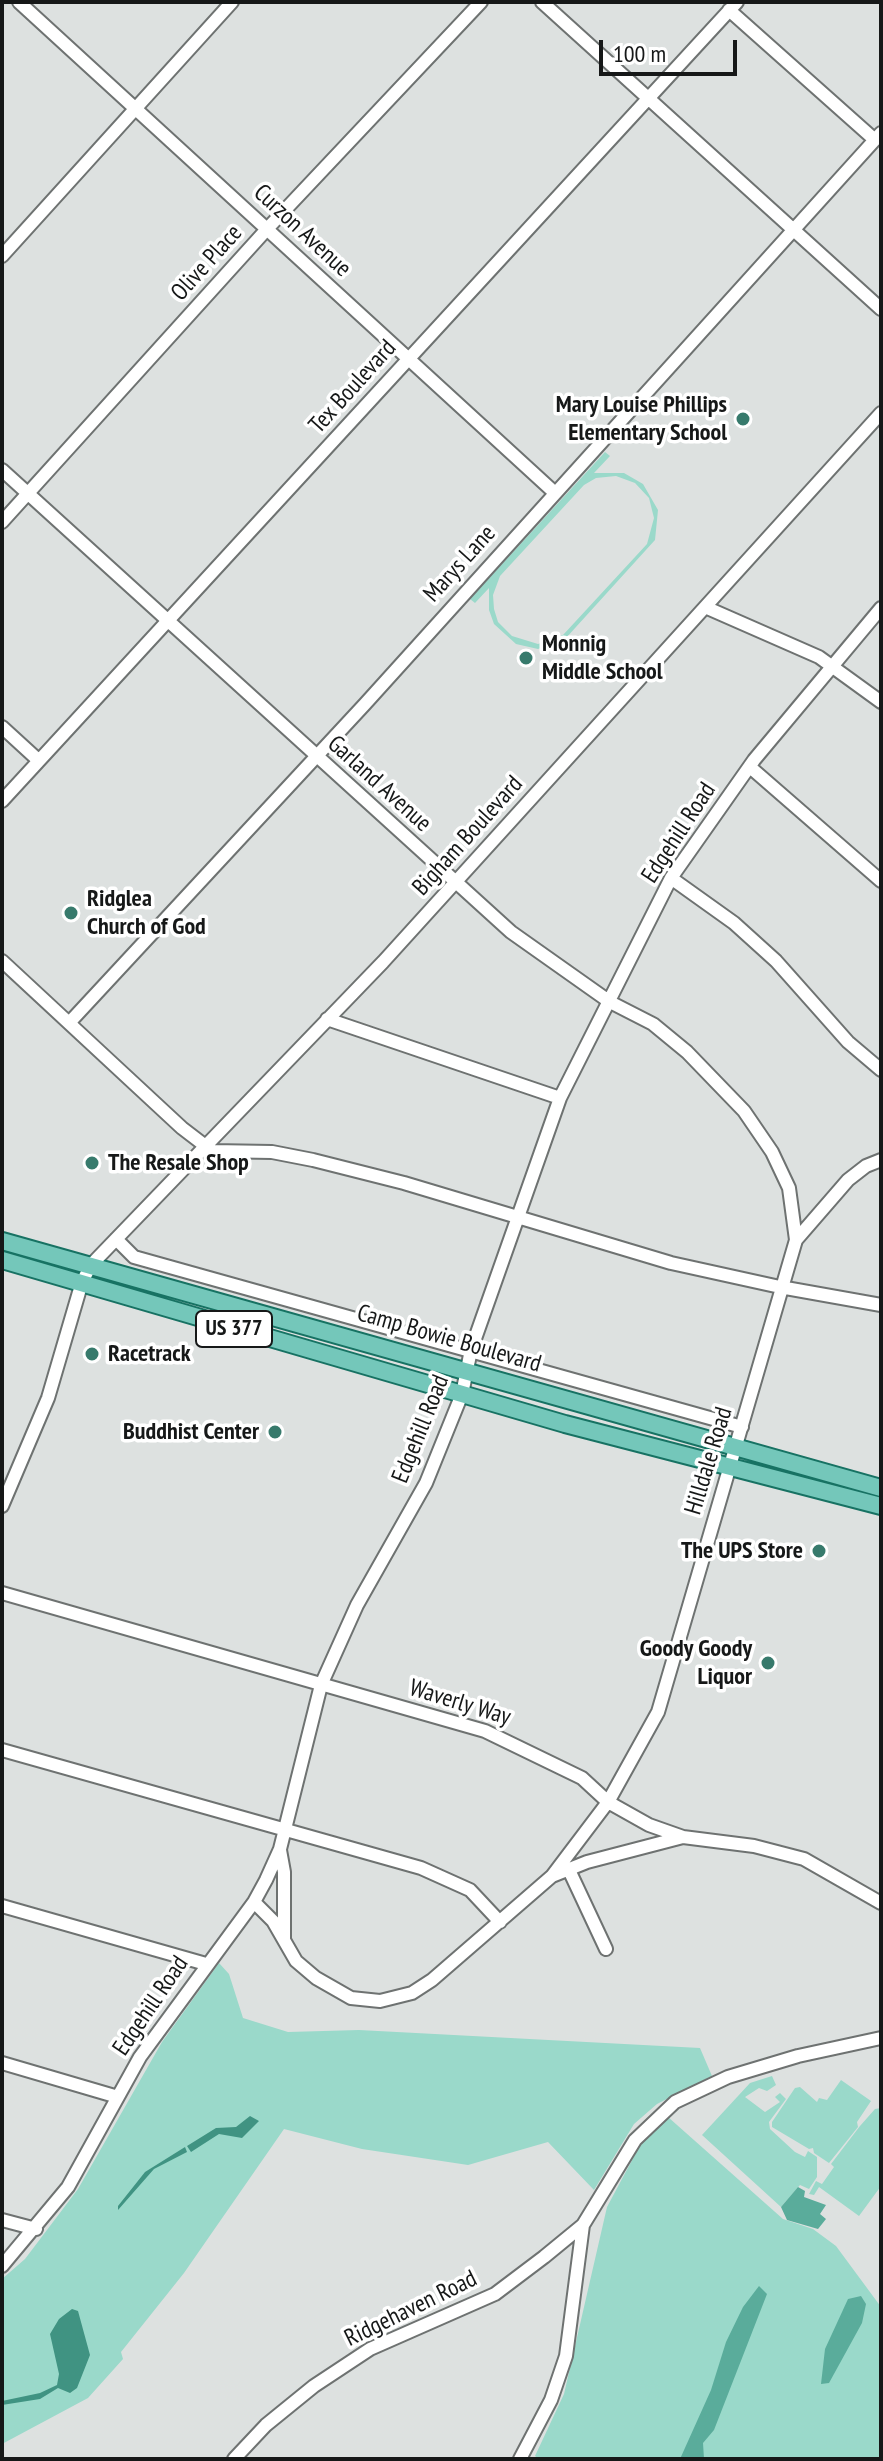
<!DOCTYPE html>
<style>
body{margin:0}
#map{position:relative;width:883px;height:2461px;overflow:hidden;background:#dde1e0;font-family:"PT Sans Narrow",sans-serif}
canvas{display:block}
.frame{position:absolute;inset:0;border:4px solid #161818;pointer-events:none}
.scale{position:absolute;left:599px;top:40px;width:138px;height:36px;box-sizing:border-box;border:4px solid #161818;border-top:0;padding-left:10px;font-size:24px;line-height:28px;white-space:nowrap;color:#161818;-webkit-text-stroke:6px #fff;paint-order:stroke}
</style>
<div id="map">
<canvas width="883" height="2461"></canvas>
<div class="frame"></div>
<div class="scale">100 m</div>
</div>
<script>
const g = document.querySelector('canvas').getContext('2d');
g.lineJoin = 'round';
function fillPath(path, color) { g.fillStyle = color; g.fill(path, 'evenodd'); }
const toPath = rows => new Path2D(rows.map(r => 'M' + r).join(''));
function stroke(path, color, width, dash) { g.strokeStyle = color; g.lineWidth = width; g.lineCap = dash ? 'butt' : 'round'; g.setLineDash(dash || []); g.stroke(path); }
function label(font, color, halo, rows, align = 'center') {
  g.font = font + ' "PT Sans Narrow",sans-serif'; g.lineWidth = 7; g.setLineDash([]); g.textBaseline = 'middle'; g.strokeStyle = halo; g.fillStyle = color; for (const [text, x, y, turn = 0] of rows) {
    g.save(); g.translate(x, y); g.rotate((+turn || 0) * Math.PI / 180); g.textAlign = isNaN(turn) ? turn : align; if (halo) g.strokeText(text, 0, 0); g.fillText(text, 0, 0); g.restore();
  }
}
fillPath(toPath([
 [605,452,610,456,594,473,624,473,643,484,658,510,655,540,566,638,538,649,516,644,494,624,489,610,489,588,475,603,470,599],
 [616,476,635,483,649,498,654,518,647,544,563,635,538,644,512,636,498,622,494,609,493,595,500,576,584,485,596,478],
 [219,1963,229,1974,243,2018,288,2032,359,2030,700,2048,712,2076,657,2104,634,2124,594,2190,548,2142,468,2165,362,2149,284,2129,184,2273,121,2352,123,2359,88,2398,2,2444,2,2279,25,2259,78,2189,162,2042],
 [772,2076,776,2085,767,2091,759,2088,745,2097,765,2112,780,2102,775,2097,780,2093,786,2099,769,2122,770,2129,795,2152,805,2157,808,2151,817,2157,817,2177,809,2189,800,2185,781,2207,702,2135,750,2083],
 [841,2080,871,2101,857,2122,858,2127,829,2163,814,2153,813,2148,809,2149,772,2127,772,2122,795,2088,800,2087,817,2102,819,2098,827,2100],
 [881,2108,881,2186,859,2216,819,2187,814,2195,809,2194,816,2181,822,2184,834,2167,831,2164,860,2126,875,2109],
 [668,2117,783,2219,813,2229,836,2246,881,2307,881,2459,539,2459,535,2456,564,2394,607,2207,638,2149,651,2130]
]), '#9ad9ca');
fillPath(toPath([
 [798,2187,805,2191,804,2197,826,2205,820,2214,826,2219,818,2229,787,2220,781,2207],
 [759,2286,767,2294,714,2430,703,2443,704,2459,680,2459,711,2390,726,2342,743,2307],
 [861,2296,866,2304,862,2323,829,2383,821,2384,825,2349,848,2299]
]), '#5aac9b');
fillPath(toPath([
 [250,2116,259,2121,242,2138,219,2134,191,2152,187,2146,216,2128,236,2127],
 [185,2147,187,2152,154,2169,118,2210,118,2206,145,2172],
 [72,2309,78,2311,90,2355,77,2388,70,2393,58,2388,40,2399,2,2405,2,2401,40,2393,57,2385,59,2374,50,2334,59,2319]
]), '#409382');
const minor = toPath([
 [19,2,555,493],
 [542,2,881,309],
 [729,10,875,140],
 [2,256,232,2],
 [2,470,511,932,610,1002,653,1024,687,1052,744,1111,772,1152,789,1188,796,1240],
 [2,522,267,229,481,2],
 [705,607,819,657,881,702],
 [2,727,37,759],
 [750,767,881,881],
 [2,801,737,2],
 [671,878,734,923,776,961,848,1042,881,1070],
 [2,961,182,1128,212,1151,272,1152,313,1160,404,1183,671,1263,780,1287,881,1305],
 [327,1019,560,1098],
 [69,1023,365,704,881,133],
 [116,1239,134,1257,742,1427],
 [2,1506,48,1398,82,1282,91,1265,383,962,881,413],
 [2,1593,485,1731,582,1778,608,1802,649,1825,683,1837,754,1846,804,1859,881,1903],
 [2,1750,421,1868,470,1890,500,1922],
 [280,1850,284,1872,284,1938],
 [569,1870,606,1949],
 [552,1876,587,1862,683,1837],
 [254,1902,273,1921,296,1961,316,1978,351,1998,380,2001,412,1993,432,1980,552,1876,608,1802,658,1712,796,1240,848,1180,866,1166,881,1160],
 [2,1906,206,1964],
 [2,2063,118,2097],
 [2,2220,36,2229],
 [2,2266,68,2187,140,2057,254,1902,266,1880,280,1849,321,1685,357,1605,426,1483,462,1394,471,1350,560,1098,671,878,754,760,881,608],
 [234,2459,266,2425,314,2386,370,2349,495,2294,544,2257,583,2225,635,2140,675,2102,728,2077,798,2056,881,2038],
 [520,2459,551,2400,566,2356,583,2225]
]);
const major = toPath([
 [2,1241,881,1488],
 [2,1260,565,1424,881,1506]
]);
stroke(minor, '#6e7271', 16);
stroke(major, '#177263', 20);
stroke(minor, '#fff', 12);
stroke(major, '#74c7ba', 16);
for (const [x, y, r, color] of [
 [743,419,8,"#377a6c"],
 [526,658,8,"#377a6c"],
 [71,913,8,"#377a6c"],
 [92,1163,8,"#377a6c"],
 [92,1354,8,"#377a6c"],
 [275,1432,8,"#377a6c"],
 [819,1551,8,"#377a6c"],
 [768,1663,8,"#377a6c"]
]) { const dot = new Path2D(); dot.arc(x, y, r, 0, 2 * Math.PI); g.fillStyle = color; g.fill(dot); stroke(dot, '#fff', 3); }
for (const [x, y, w] of [
 [234,1329,76]
]) { const box = new Path2D(); box.roundRect(x - w / 2, y - 18, w, 36, 6); g.fillStyle = '#fff'; g.fill(box); stroke(box, '#161818', 2); }
label('bold 22px', '#161818', null, [
 ["US 377",234,1329]
]);
label('24px', '#161818', '#fff', [
 ["Curzon Avenue",302,231,43],
 ["Olive Place",207,263,-48],
 ["Tex Boulevard",353,387,-48],
 ["Marys Lane",460,564,-48],
 ["Garland Avenue",379,784,42],
 ["Edgehill Road",679,833,-57],
 ["Bigham Boulevard",468,836,-48],
 ["Camp Bowie Boulevard",449,1339,16],
 ["Edgehill Road",421,1429,-68],
 ["Hilldale Road",709,1461,-73],
 ["Waverly Way",460,1703,17],
 ["Edgehill Road",151,2006,-56],
 ["Ridgehaven Road",411,2309,-26]
]);
label('bold 24px', '#161818', '#fff', [
 ["Mary Louise Phillips",727,405],
 ["Elementary School",727,433],
 ["Monnig",542,644,"left"],
 ["Middle School",542,672,"left"],
 ["Ridglea",87,899,"left"],
 ["Church of God",87,927,"left"],
 ["The Resale Shop",108,1163,"left"],
 ["Racetrack",108,1354,"left"],
 ["Buddhist Center",259,1432],
 ["The UPS Store",803,1551],
 ["Goody Goody",752,1649],
 ["Liquor",752,1677]
], 'right');
</script>
